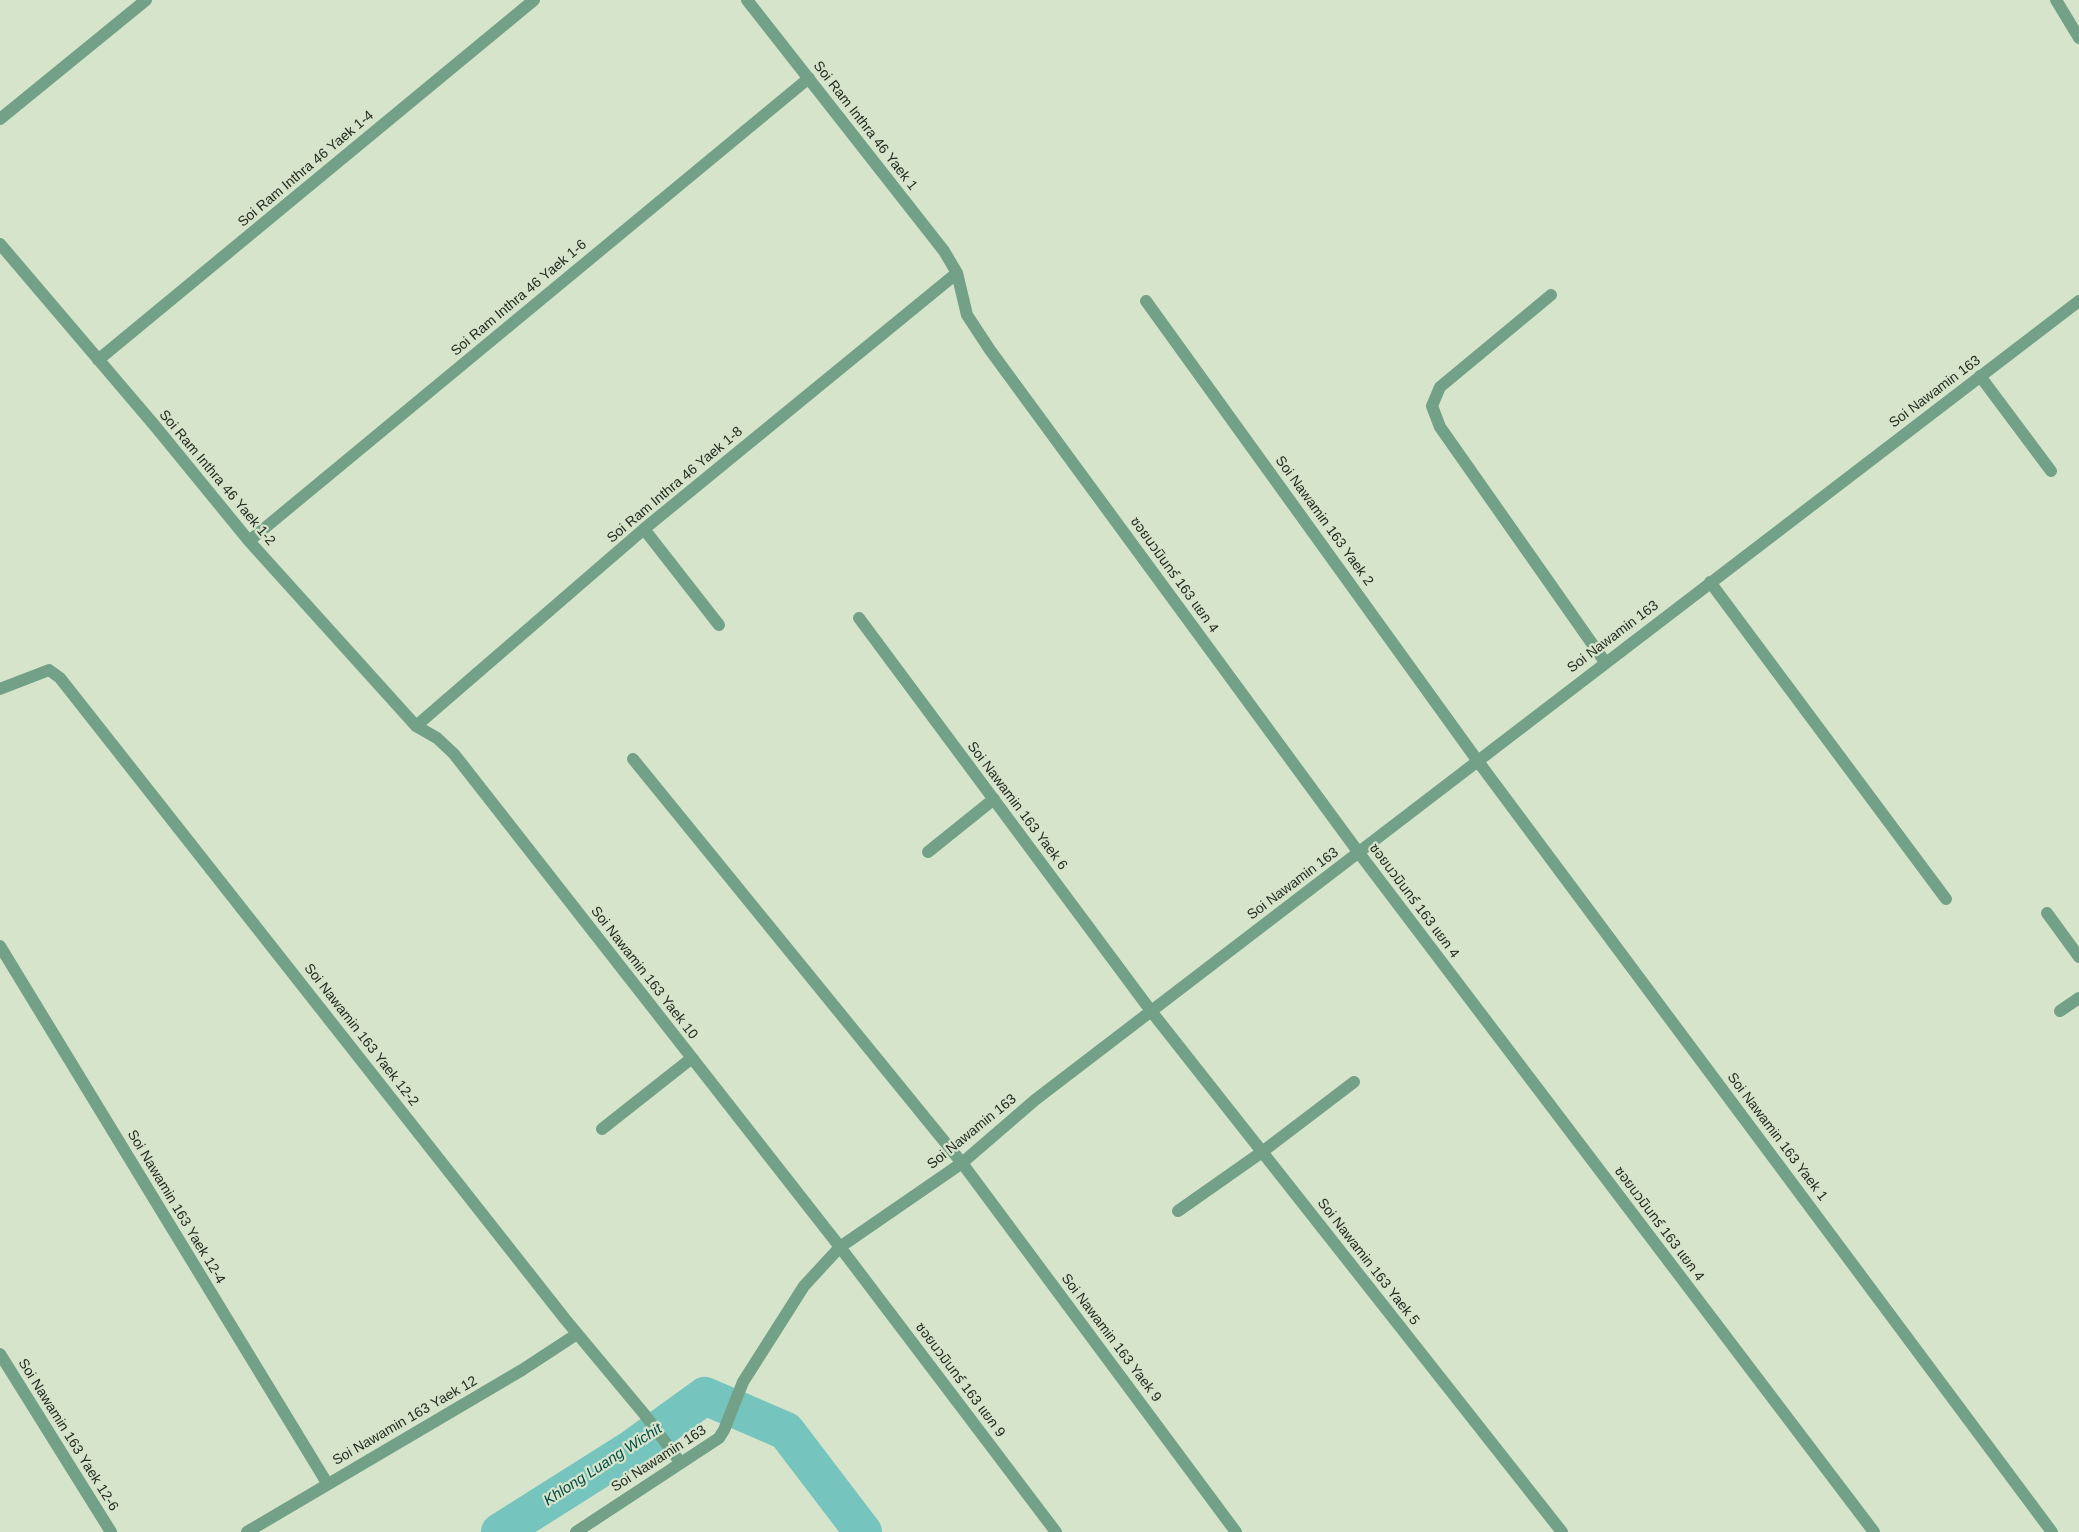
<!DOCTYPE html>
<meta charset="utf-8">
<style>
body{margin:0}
canvas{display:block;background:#d6e4cb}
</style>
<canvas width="2079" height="1532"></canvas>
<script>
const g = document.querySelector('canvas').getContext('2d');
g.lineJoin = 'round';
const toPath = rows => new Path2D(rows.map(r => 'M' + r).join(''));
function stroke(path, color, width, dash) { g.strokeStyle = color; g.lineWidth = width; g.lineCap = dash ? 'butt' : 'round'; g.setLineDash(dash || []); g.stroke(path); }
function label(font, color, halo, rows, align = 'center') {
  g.font = font + ' Helvetica,"Noto Sans Thai",sans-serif'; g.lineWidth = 4.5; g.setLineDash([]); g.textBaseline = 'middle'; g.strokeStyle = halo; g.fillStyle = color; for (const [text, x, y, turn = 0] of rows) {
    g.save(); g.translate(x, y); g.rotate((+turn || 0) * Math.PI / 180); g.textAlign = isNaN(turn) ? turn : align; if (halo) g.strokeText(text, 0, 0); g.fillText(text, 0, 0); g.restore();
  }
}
stroke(toPath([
 [500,1532,633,1448,705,1396,786,1431,863,1532]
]), '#75c4bd', 38);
stroke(toPath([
 [1980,376,2051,471],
 [2047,913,2079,957],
 [2060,1011,2079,998],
 [602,1129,692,1058],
 [1178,1211,1262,1152,1354,1082]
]), '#73a188', 12);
stroke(toPath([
 [747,0,944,251,957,273,967,315,990,350,1359,853,1874,1532],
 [2056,0,2079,38],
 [0,119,146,0],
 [0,244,155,426,249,541,416,726,437,738,454,754,840,1247,1056,1532],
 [1551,295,1440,387,1432,406,1440,427,1605,662],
 [1146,301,1477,760,2052,1532],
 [98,360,534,0],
 [644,529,719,625],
 [249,541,809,78],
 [1710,582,1946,899],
 [859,618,1151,1011,1562,1532],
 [0,689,49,670,60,678,565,1319,645,1415,680,1462],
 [416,726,644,529,957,273],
 [633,759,962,1163,1236,1532],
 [928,852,994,799],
 [0,946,327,1483],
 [0,1354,111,1532],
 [247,1532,522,1370,577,1334],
 [576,1532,719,1438,724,1430,743,1382,804,1286,840,1247,962,1163,1035,1100,2079,301]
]), '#73a188', 12);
label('14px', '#262b22', '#d6e4cb', [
 ["Soi Ram Inthra 46 Yaek 1",865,126,52],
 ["Soi Ram Inthra 46 Yaek 1-4",306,169,-40],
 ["Soi Ram Inthra 46 Yaek 1-6",519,298,-40],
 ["Soi Nawamin 163",1935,392,-37],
 ["Soi Ram Inthra 46 Yaek 1-2",217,478,50],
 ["Soi Ram Inthra 46 Yaek 1-8",675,485,-40],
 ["Soi Nawamin 163 Yaek 2",1324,521,54],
 ["ซอยนวมินทร์ 163 แยก 4",1174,575,54],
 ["Soi Nawamin 163",1613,637,-37],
 ["Soi Nawamin 163 Yaek 6",1017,806,53],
 ["Soi Nawamin 163",1293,884,-37],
 ["ซอยนวมินทร์ 163 แยก 4",1414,901,53],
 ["Soi Nawamin 163 Yaek 10",644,973,52],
 ["Soi Nawamin 163 Yaek 12-2",361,1035,52],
 ["Soi Nawamin 163",972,1132,-39],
 ["Soi Nawamin 163 Yaek 1",1777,1137,53],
 ["Soi Nawamin 163 Yaek 12-4",176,1207,59],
 ["ซอยนวมินทร์ 163 แยก 4",1659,1224,53],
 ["Soi Nawamin 163 Yaek 5",1368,1262,52],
 ["Soi Nawamin 163 Yaek 9",1111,1338,53],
 ["ซอยนวมินทร์ 163 แยก 9",960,1380,53],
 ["Soi Nawamin 163 Yaek 12",405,1421,-30],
 ["Soi Nawamin 163 Yaek 12-6",68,1435,58],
 ["Soi Nawamin 163",659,1459,-33]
]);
label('italic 15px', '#004a46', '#d6e4cb', [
 ["Khlong Luang Wichit",603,1465,-33]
]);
</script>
